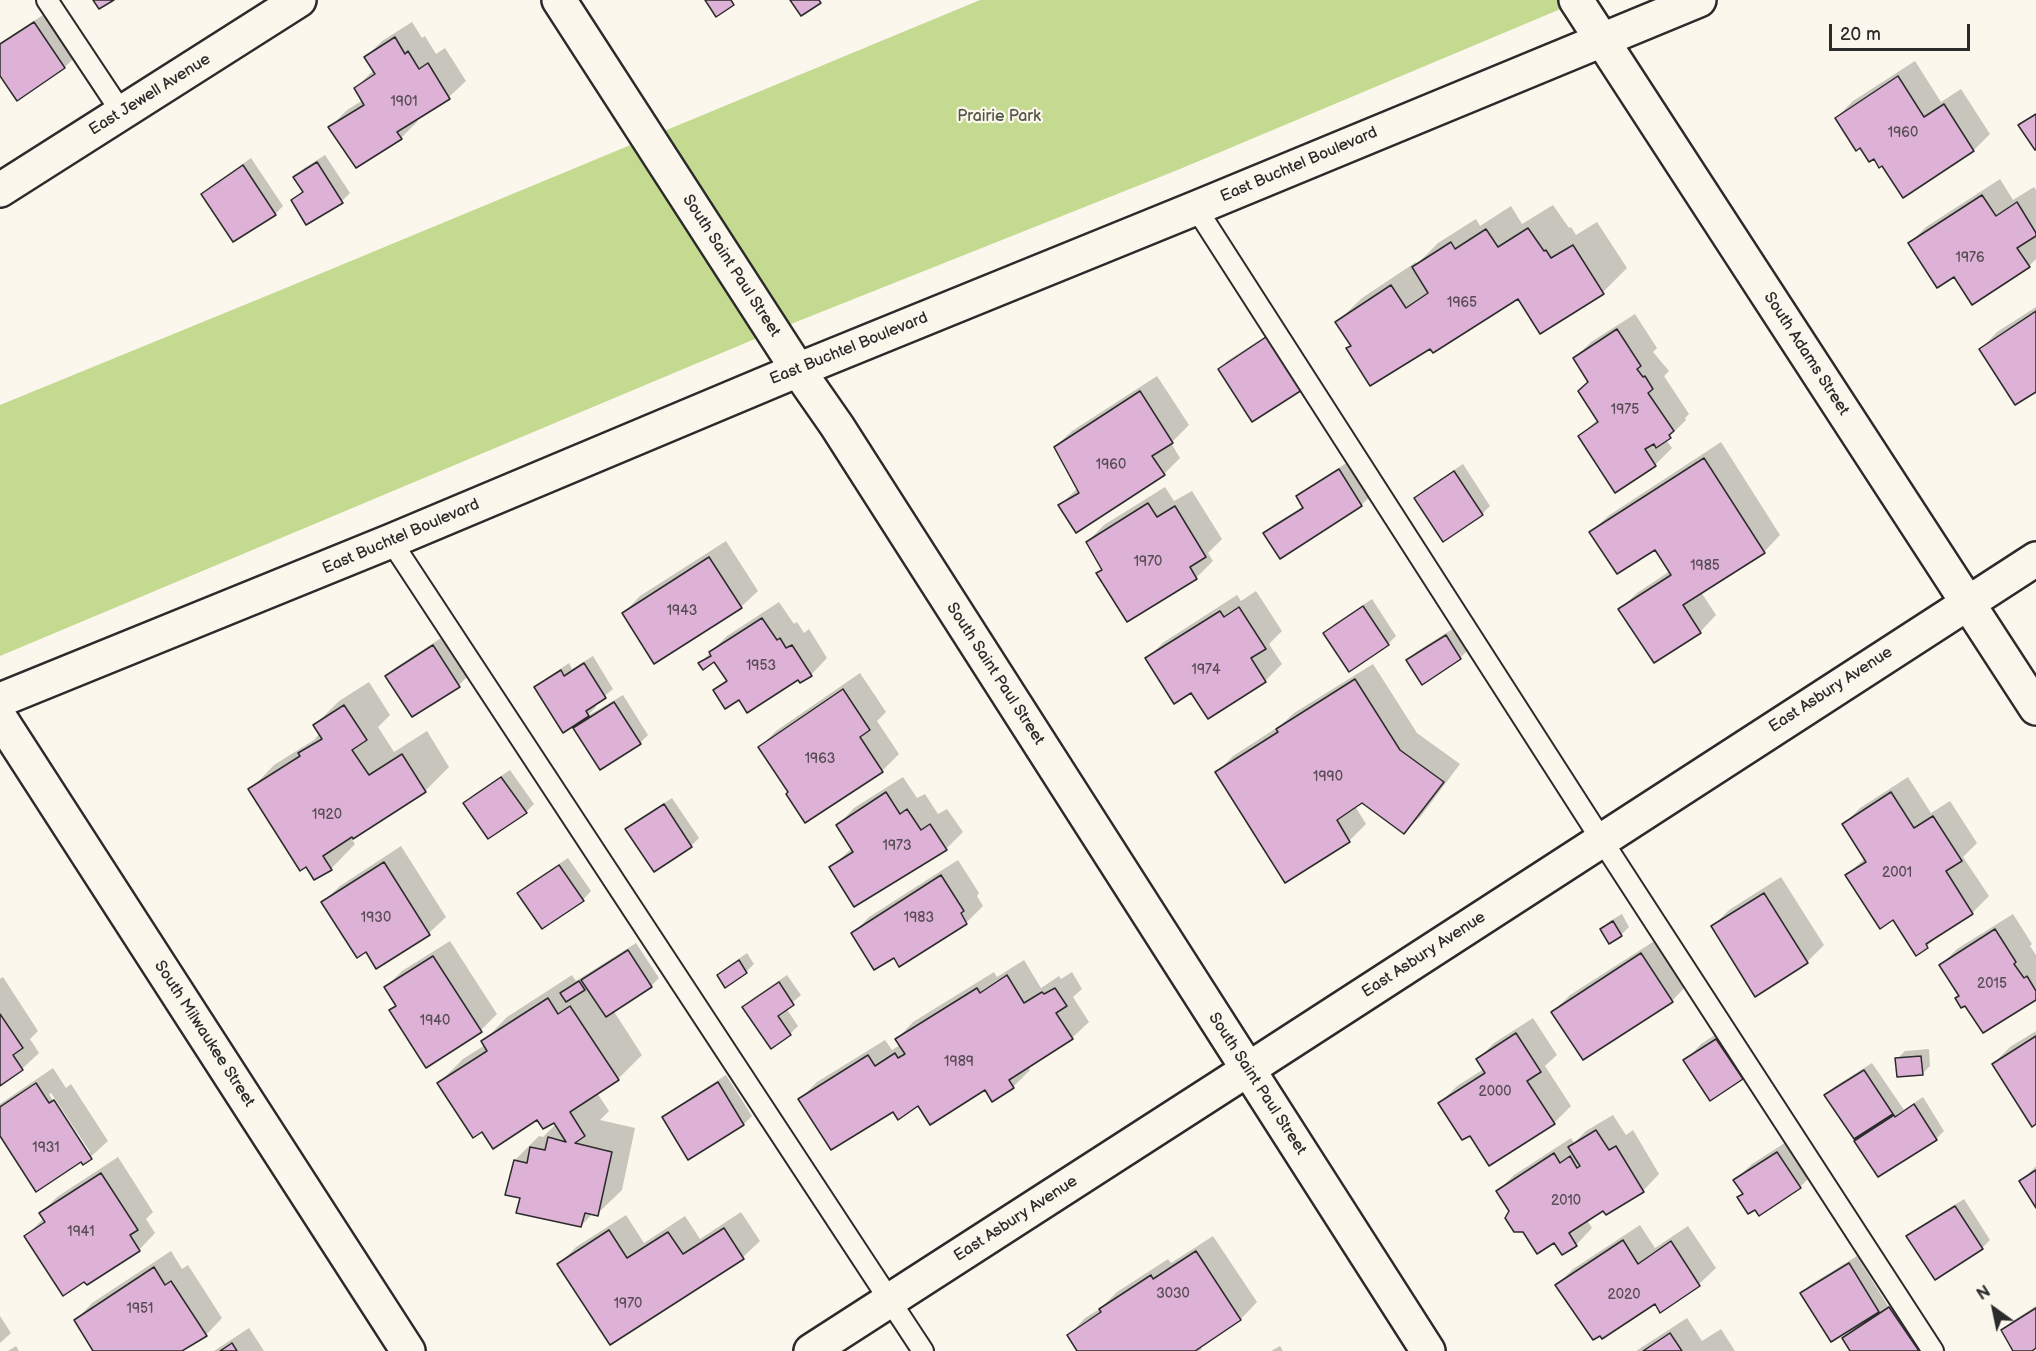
<!DOCTYPE html>
<style>
body{margin:0}
#map{position:relative;width:2036px;height:1351px;overflow:hidden;background:#fbf7ec;font-family:"Balsamiq Sans",sans-serif}
canvas{display:block}
.north{position:absolute;left:1964px;top:1279px;width:60px;height:60px;-webkit-text-stroke:4px #fbf7ec;paint-order:stroke;rotate:327deg;font-size:16px;font-weight:700;line-height:24px;text-align:center;color:#2b2b2b}
.north::after{content:'';display:block;margin:auto;width:21px;height:27px;background:#2b2b2b;clip-path:polygon(50% 0,100% 100%,50% 72%,0 100%)}
.scale{position:absolute;left:1829px;top:24px;width:141px;height:27px;box-sizing:border-box;border:3px solid #2b2b2b;border-top:0;padding-left:8px;font-size:18px;line-height:21px;white-space:nowrap;color:#2b2b2b;-webkit-text-stroke:4px #fbf7ec;paint-order:stroke}
</style>
<div id="map">
<canvas width="2036" height="1351"></canvas>
<div class="north">N</div>
<div class="scale">20 m</div>
</div>
<script>
const g = document.querySelector('canvas').getContext('2d');
g.lineJoin = 'round';
function fillPath(path, color) { g.fillStyle = color; g.fill(path, 'evenodd'); }
const toPath = rows => new Path2D(rows.map(r => 'M' + r).join(''));
function stroke(path, color, width, dash) { g.strokeStyle = color; g.lineWidth = width; g.lineCap = dash ? 'butt' : 'round'; g.setLineDash(dash || []); g.stroke(path); }
function label(font, color, halo, rows, align = 'center') {
  g.font = font + ' "Balsamiq Sans",sans-serif'; g.lineWidth = 4.5; g.setLineDash([]); g.textBaseline = 'middle'; g.strokeStyle = halo; g.fillStyle = color; for (const [text, x, y, turn = 0] of rows) {
    g.save(); g.translate(x, y); g.rotate((+turn || 0) * Math.PI / 180); g.textAlign = isNaN(turn) ? turn : align; if (halo) g.strokeText(text, 0, 0); g.fillText(text, 0, 0); g.restore();
  }
}
fillPath(toPath([
 [980,0,1582,0,1180,169,781,328,0,656,0,405,293,285]
]), '#c4da90');
fillPath(toPath([
 [43,15,73,59,65,67,17,99,0,73,0,43],
 [412,22,422,38,425,36,436,54,445,48,466,81,449,97,416,119,418,121,401,138,330,127,347,110,363,100,355,88,374,70,366,57,382,41],
 [1915,61,1941,102,1961,89,1990,134,1974,150,1904,196,1883,164,1836,118,1853,101],
 [325,155,350,193,342,201,320,216,293,200,304,190,295,177,303,169],
 [251,158,283,206,275,214,203,194,211,186],
 [2000,179,2013,200,2034,187,2036,190,2036,259,2029,266,1955,275,1909,244,1926,227],
 [1553,205,1569,228,1571,227,1576,235,1597,222,1627,268,1603,292,1519,297,1430,347,1348,349,1352,345,1337,322,1362,298,1416,262,1417,264,1438,243,1476,219,1480,226,1511,206,1522,224],
 [2036,307,2036,390,1981,349,1997,332],
 [1635,314,1657,348,1653,352,1669,371,1664,376,1689,414,1685,418,1686,420,1666,440,1672,448,1655,465,1580,436,1597,420,1590,382,1575,358,1591,342],
 [1275,330,1309,381,1219,370,1227,361],
 [1157,376,1189,425,1171,443,1180,458,1164,474,1060,505,1077,489,1055,447,1072,431],
 [1721,442,1780,535,1764,552,1701,592,1716,615,1700,632,1620,609,1637,593,1670,571,1655,548,1591,532,1608,516],
 [1348,462,1370,497,1361,505,1280,557,1265,533,1273,525,1304,506,1298,497,1306,489],
 [1463,464,1490,506,1482,514,1444,540,1416,498,1424,490],
 [1165,487,1174,501,1192,491,1222,539,1208,553,1213,561,1196,578,1128,620,1098,573,1103,568,1087,542,1104,525],
 [726,541,758,591,741,607,624,613,640,596],
 [1256,591,1282,631,1269,644,1282,664,1265,681,1192,690,1147,658,1164,642,1237,595,1241,601],
 [1372,599,1396,636,1388,644,1350,670,1325,633,1333,625],
 [779,602,794,624,797,622,804,633,809,629,827,658,811,675,740,698,715,691,727,679,715,660,700,663,727,636],
 [1454,628,1468,650,1460,658,1408,660,1416,652],
 [441,638,467,677,459,685,387,676,395,668],
 [593,656,613,689,595,704,596,707,586,717,623,695,648,735,640,743,575,728,585,719,536,688,544,680,569,663,572,669],
 [1373,664,1417,733,1460,764,1421,816,1404,832,1363,801,1355,806,1366,824,1349,841,1285,881,1216,773,1233,756,1281,725,1294,713],
 [860,673,886,712,877,721,899,754,882,771,806,821,790,792,760,747,776,731],
 [369,682,390,715,378,727,394,752,427,731,449,767,425,791,351,838,355,844,331,869,250,790,274,765,314,740,320,733,315,725,339,701],
 [510,770,534,804,526,812,465,803,473,795],
 [903,777,917,798,925,794,938,814,947,809,963,832,946,849,831,868,852,848,838,825,854,808],
 [1908,777,1931,813,1950,801,1977,843,1963,857,1989,896,1972,913,1941,933,1927,946,1917,953,1894,918,1847,875,1865,858,1844,824,1860,808],
 [672,798,699,838,691,846,627,830,635,822],
 [401,846,446,917,429,933,377,967,366,950,323,902,340,886],
 [568,858,591,891,583,900,542,927,519,893,527,885],
 [958,860,979,893,977,896,983,906,967,922,899,965,894,956,853,934,869,917],
 [1781,877,1824,945,1807,962,1713,926,1729,910],
 [1622,914,1629,927,1621,935,1609,942,1602,929,1610,921],
 [2013,914,2032,944,2030,946,2036,955,2036,998,1941,965,1957,949],
 [1659,938,1688,984,1672,1001,1553,1012,1570,995],
 [450,941,497,1014,481,1030,391,1011,397,1005,386,987,402,971],
 [636,943,659,978,651,986,613,1010,642,1055,618,1079,597,1093,609,1111,600,1120,635,1128,622,1190,597,1214,593,1213,581,1226,515,1160,539,1136,543,1137,556,1124,538,1118,483,1129,439,1083,463,1059,485,1045,483,1042,507,1017,572,975,576,981],
 [747,953,754,964,746,972,718,975,727,967],
 [1024,960,1041,988,1059,976,1061,979,1072,972,1082,989,1073,997,1089,1022,1072,1038,1028,1066,1030,1070,1013,1087,993,1100,985,1088,894,1109,800,1099,817,1082,885,1040,892,1050,900,1045,897,1039,913,1022,994,972,997,977],
 [787,975,801,995,786,1008,798,1026,790,1034,744,1007,752,999],
 [3,977,38,1031,30,1039,39,1053,22,1069,0,1084,0,979],
 [1533,1018,1557,1055,1545,1066,1571,1106,1554,1123,1470,1133,1440,1103,1457,1086,1484,1069,1478,1059,1494,1043],
 [1733,1023,1758,1062,1742,1078,1685,1061,1701,1044],
 [2036,1031,2036,1123,1993,1064,2010,1047],
 [1929,1049,1930,1066,1922,1074,1897,1059,1905,1051],
 [1872,1063,1904,1110,1923,1097,1944,1131,1936,1139,1879,1175,1856,1141,1866,1132,1826,1095,1834,1087],
 [53,1068,66,1088,71,1084,108,1141,84,1163,0,1134,0,1104],
 [51,1093,90,1152,87,1154,49,1094],
 [726,1075,752,1116,744,1124,689,1158,664,1118,672,1110],
 [1613,1115,1626,1135,1633,1130,1659,1174,1643,1191,1604,1209,1587,1220,1592,1228,1576,1245,1555,1240,1511,1212,1498,1191,1514,1175,1571,1138,1574,1143,1586,1131],
 [1794,1137,1817,1170,1800,1187,1739,1198,1744,1193,1735,1180,1752,1164],
 [118,1157,153,1212,146,1219,155,1233,139,1250,26,1236,44,1218,41,1213,57,1197],
 [2036,1166,2036,1205,2021,1181],
 [1964,1199,1990,1240,1982,1248,1908,1237,1916,1229],
 [741,1212,760,1241,743,1257,610,1343,559,1264,576,1247,626,1215,644,1243,685,1216,700,1239],
 [1640,1225,1655,1248,1688,1226,1716,1268,1699,1284,1661,1310,1655,1302,1557,1285,1573,1269],
 [1213,1236,1257,1302,1241,1319,1200,1346,1202,1349,1199,1351,1079,1351,1069,1335,1085,1318,1101,1308,1117,1292,1168,1259,1171,1263],
 [171,1251,182,1269,188,1265,222,1318,206,1335,179,1351,95,1351,76,1320,92,1303],
 [1857,1256,1888,1306,1897,1300,1927,1344,1920,1351,1852,1351,1844,1338,1855,1327,1802,1293,1810,1285],
 [2036,1306,2036,1347,2029,1351,2015,1351,2003,1330,2011,1322],
 [0,1316,11,1333,0,1343],
 [1687,1318,1702,1341,1721,1329,1735,1351,1636,1351],
 [249,1328,264,1351,214,1351],
 [16,1346,19,1351,8,1351],
 [1280,1346,1283,1351,1271,1351]
]), '#0003');
const building = toPath([
 [93,0,114,0,99,9,93,0],
 [705,0,731,0,734,5,716,17,705,0],
 [790,0,819,0,821,3,801,16,790,0],
 [34,22,65,68,17,101,0,76,0,44,34,22],
 [395,37,405,54,408,51,419,69,428,63,450,99,397,132,402,139,356,168,328,127,364,105,354,88,375,74,364,57,395,37],
 [1898,76,1924,117,1944,104,1974,151,1903,198,1882,166,1879,168,1874,159,1869,162,1860,148,1856,151,1835,118,1898,76],
 [2036,114,2036,150,2035,150,2018,125,2036,114],
 [317,162,343,203,306,225,291,200,303,192,293,177,317,162],
 [243,165,276,215,233,242,201,194,243,165],
 [1982,195,1996,216,2017,202,2036,233,2036,236,2017,248,2030,267,1972,305,1954,277,1937,288,1908,243,1982,195],
 [1528,228,1544,251,1546,250,1551,258,1573,245,1604,294,1540,334,1518,299,1433,353,1430,349,1370,386,1346,348,1351,346,1335,322,1391,285,1406,308,1428,293,1412,267,1451,242,1455,249,1486,229,1498,247,1528,228],
 [2036,311,2036,392,2015,405,1979,349,2036,311],
 [1617,329,1641,366,1637,369,1643,377,1645,376,1653,389,1648,393,1674,431,1669,435,1671,438,1656,448,1654,444,1645,449,1656,466,1615,493,1578,436,1598,422,1578,391,1588,382,1573,358,1617,329],
 [1266,337,1302,390,1252,422,1218,369,1266,337],
 [1140,391,1173,443,1152,456,1165,475,1076,533,1058,505,1079,493,1054,447,1140,391],
 [1704,458,1765,553,1683,605,1701,633,1654,663,1618,609,1671,575,1655,550,1617,574,1589,532,1704,458],
 [1339,469,1362,506,1280,559,1263,533,1303,508,1296,496,1339,469],
 [1454,471,1483,515,1443,542,1414,498,1454,471],
 [1148,503,1157,517,1175,506,1206,557,1190,567,1197,579,1127,622,1096,573,1102,570,1086,542,1148,503],
 [709,557,742,608,654,664,622,613,709,557],
 [1363,606,1389,645,1349,672,1323,633,1363,606],
 [1239,607,1266,649,1251,658,1266,682,1208,719,1191,693,1174,704,1145,658,1220,611,1224,617,1239,607],
 [762,618,777,640,780,638,786,648,792,645,812,676,800,683,798,680,747,713,739,700,725,709,713,690,727,681,714,662,703,670,698,663,711,656,709,652,762,618],
 [1446,635,1461,659,1422,685,1406,660,1446,635],
 [433,645,460,687,412,717,385,676,433,645],
 [584,663,606,698,586,711,589,716,563,733,534,687,561,670,564,676,584,663],
 [1355,679,1400,750,1444,782,1404,834,1362,803,1337,820,1350,842,1285,883,1215,772,1278,732,1276,729,1355,679],
 [843,689,870,730,860,737,883,772,805,823,786,794,788,792,758,747,843,689],
 [614,702,641,744,600,770,573,728,614,702],
 [344,705,367,740,352,750,369,775,402,754,426,792,353,839,352,837,323,856,332,870,314,880,306,867,300,871,248,789,300,756,298,753,322,739,313,725,344,705],
 [501,777,527,813,488,839,463,803,501,777],
 [886,792,900,814,907,809,921,830,930,824,947,850,854,907,829,867,853,852,836,825,886,792],
 [1891,792,1914,828,1933,816,1962,861,1946,871,1973,914,1926,944,1928,948,1916,956,1893,920,1880,929,1845,875,1866,862,1842,824,1891,792],
 [664,804,692,847,654,872,625,829,664,804],
 [384,862,430,935,376,969,366,952,357,958,321,902,384,862],
 [559,865,584,901,542,929,517,893,559,865],
 [941,875,964,911,961,913,967,924,899,967,894,958,874,970,851,933,941,875],
 [1764,893,1808,963,1755,997,1711,926,1764,893],
 [1613,921,1622,936,1609,944,1600,929,1613,921],
 [1995,929,2016,962,2014,964,2024,978,2027,976,2036,991,2036,1000,1983,1033,1965,1006,1961,1008,1955,998,1959,996,1939,965,1995,929],
 [628,950,652,987,606,1017,581,980,628,950],
 [1641,953,1673,1002,1583,1060,1551,1012,1641,953],
 [433,956,482,1032,426,1068,389,1010,396,1006,384,987,433,956],
 [739,960,747,973,725,988,717,975,739,960],
 [1007,975,1024,1003,1042,992,1044,994,1055,988,1067,1006,1056,1013,1073,1039,1009,1080,1014,1088,992,1102,985,1090,930,1125,918,1106,898,1120,893,1112,831,1150,798,1099,868,1055,875,1066,895,1053,898,1058,905,1054,895,1039,977,988,980,993,1007,975],
 [579,981,585,990,566,1002,560,993,579,981],
 [779,982,794,1005,778,1016,791,1035,771,1049,742,1007,779,982],
 [548,998,558,1014,570,1006,619,1080,570,1112,585,1136,575,1143,612,1152,598,1216,585,1213,581,1227,516,1213,520,1198,505,1195,514,1160,527,1163,530,1147,545,1150,548,1137,566,1142,554,1123,543,1129,537,1120,493,1149,482,1132,473,1138,437,1083,487,1051,481,1041,548,998],
 [0,1014,23,1048,13,1055,23,1070,0,1086,0,1014],
 [1516,1033,1541,1072,1527,1081,1555,1124,1489,1166,1470,1136,1462,1140,1438,1103,1485,1073,1476,1059,1516,1033],
 [2036,1036,2036,1124,2032,1127,1992,1064,2036,1036],
 [1716,1039,1743,1079,1710,1101,1683,1060,1716,1039],
 [1921,1056,1923,1075,1897,1077,1895,1058,1921,1056],
 [1864,1070,1893,1114,1854,1139,1824,1095,1864,1070],
 [718,1082,744,1125,688,1160,662,1117,718,1082],
 [36,1083,49,1103,54,1100,92,1159,83,1165,81,1162,36,1192,0,1136,0,1107,36,1083],
 [1914,1104,1937,1140,1878,1177,1854,1141,1894,1115,1895,1117,1914,1104],
 [1596,1130,1609,1150,1616,1146,1644,1192,1606,1215,1603,1211,1569,1233,1577,1246,1562,1255,1554,1243,1537,1254,1523,1232,1514,1232,1505,1218,1509,1211,1496,1191,1554,1153,1560,1163,1570,1156,1577,1168,1580,1166,1568,1147,1596,1130],
 [1777,1152,1801,1188,1759,1216,1755,1210,1748,1214,1737,1197,1743,1194,1733,1180,1777,1152],
 [2036,1170,2036,1208,2019,1181,2036,1170],
 [101,1173,138,1230,130,1235,140,1251,87,1285,84,1282,63,1296,24,1236,45,1222,39,1213,101,1173],
 [1955,1206,1983,1249,1935,1280,1906,1236,1955,1206],
 [724,1228,744,1259,610,1345,557,1264,609,1230,627,1258,668,1232,683,1254,724,1228],
 [1623,1240,1638,1264,1671,1241,1700,1286,1660,1313,1655,1304,1602,1339,1600,1336,1593,1340,1555,1285,1623,1240],
 [1196,1251,1241,1320,1195,1351,1077,1351,1067,1335,1101,1312,1099,1309,1151,1275,1153,1279,1196,1251],
 [1849,1263,1879,1312,1831,1342,1800,1293,1849,1263],
 [154,1267,165,1285,171,1281,207,1336,182,1351,93,1351,74,1320,154,1267],
 [1889,1307,1919,1351,1850,1351,1842,1338,1889,1307],
 [2036,1308,2036,1348,2032,1351,2013,1351,2001,1330,2036,1308],
 [1670,1333,1682,1351,1643,1351,1670,1333],
 [232,1343,237,1351,220,1351,232,1343]
]);
fillPath(building, '#deb2d6');
stroke(building, '#2b2b2b', 1.5);
const lane = toPath([
 [47,0,122,113],
 [1196,208,1601,839,1933,1351],
 [391,541,923,1351]
]);
const street = toPath([
 [1576,0,2036,708],
 [0,190,299,0],
 [0,718,408,1351],
 [1247,1070,2036,559]
]);
const secondary = toPath([
 [559,0,798,370,837,426,1428,1351],
 [0,700,391,541,798,370,1196,208,1699,0],
 [811,1351,1247,1070]
]);
stroke(lane, '#2b2b2b', 24);
stroke(street, '#2b2b2b', 38);
stroke(secondary, '#2b2b2b', 38);
stroke(lane, '#fbf7ec', 20);
stroke(street, '#fbf7ec', 33);
stroke(secondary, '#fbf7ec', 33);
label('14px', '#584d56', null, [
 ["1901",404,102],
 ["1960",1903,133],
 ["1976",1970,258],
 ["1965",1462,303],
 ["1975",1625,410],
 ["1960",1111,465],
 ["1970",1148,562],
 ["1985",1705,566],
 ["1943",682,611],
 ["1953",761,666],
 ["1974",1206,670],
 ["1963",820,759],
 ["1990",1328,777],
 ["1920",327,815],
 ["1973",897,846],
 ["2001",1897,873],
 ["1930",376,918],
 ["1983",919,918],
 ["2015",1992,984],
 ["1940",435,1021],
 ["1989",959,1062],
 ["2000",1495,1092],
 ["1931",46,1148],
 ["2010",1566,1201],
 ["1941",81,1232],
 ["3030",1173,1294],
 ["2020",1624,1295],
 ["1970",628,1304],
 ["1951",140,1309]
]);
label('16px', '#2b2b2b', '#fbf7ec', [
 ["East Jewell Avenue",150,95,-32],
 ["East Buchtel Boulevard",1299,165,-23],
 ["South Saint Paul Street",731,266,57],
 ["East Buchtel Boulevard",849,349,-22],
 ["South Adams Street",1806,354,57],
 ["East Buchtel Boulevard",401,537,-23],
 ["South Saint Paul Street",995,674,57],
 ["East Asbury Avenue",1831,690,-33],
 ["East Asbury Avenue",1424,955,-33],
 ["South Milwaukee Street",204,1034,57],
 ["South Saint Paul Street",1257,1084,57],
 ["East Asbury Avenue",1016,1219,-33]
]);
label('16px', '#515744', '#fbf7ec', [
 ["Prairie Park",999,117]
]);
</script>
